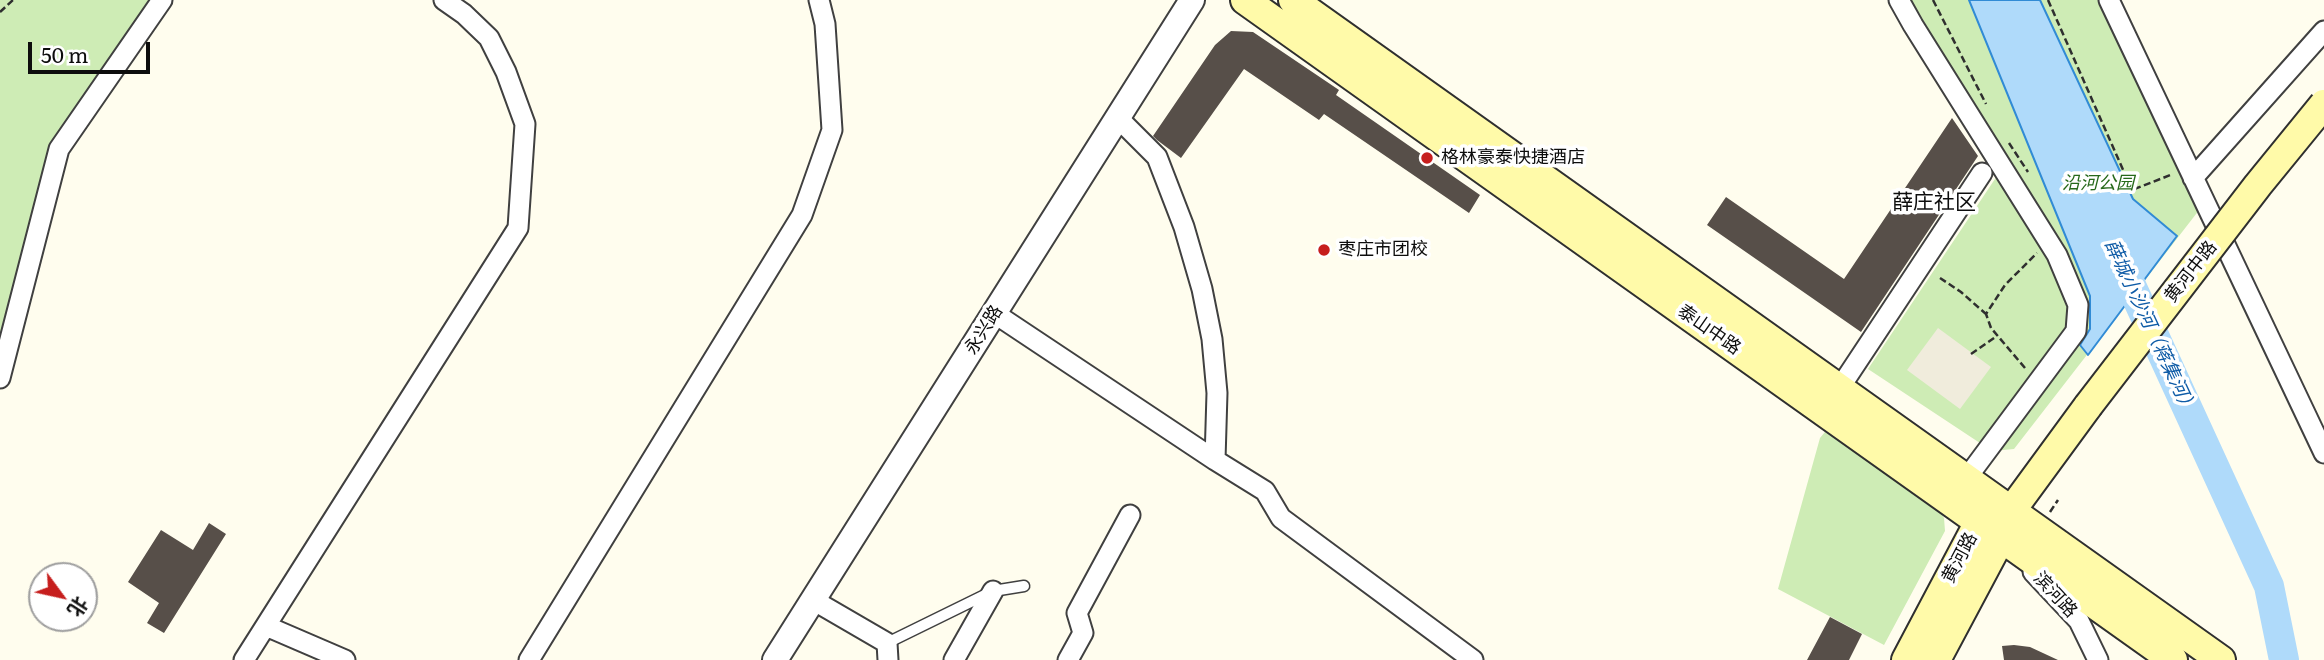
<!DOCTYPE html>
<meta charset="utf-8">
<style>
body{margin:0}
#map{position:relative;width:2324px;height:660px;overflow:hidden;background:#fffdee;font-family:Literata,"Noto Sans SC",serif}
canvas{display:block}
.north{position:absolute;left:28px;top:562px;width:70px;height:70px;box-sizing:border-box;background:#fff;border:2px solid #9e9e9e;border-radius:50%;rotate:123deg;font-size:19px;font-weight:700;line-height:28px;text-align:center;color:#0d0d0d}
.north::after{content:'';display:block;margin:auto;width:24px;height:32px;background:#c61e1d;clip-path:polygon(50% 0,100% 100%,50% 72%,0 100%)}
.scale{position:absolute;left:28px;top:42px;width:122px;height:32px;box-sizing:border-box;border:4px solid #0d0d0d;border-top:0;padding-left:9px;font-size:21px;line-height:24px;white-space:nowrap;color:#0d0d0d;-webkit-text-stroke:5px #fff;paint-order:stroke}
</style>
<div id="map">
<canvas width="2324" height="660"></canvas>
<div class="north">北</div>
<div class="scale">50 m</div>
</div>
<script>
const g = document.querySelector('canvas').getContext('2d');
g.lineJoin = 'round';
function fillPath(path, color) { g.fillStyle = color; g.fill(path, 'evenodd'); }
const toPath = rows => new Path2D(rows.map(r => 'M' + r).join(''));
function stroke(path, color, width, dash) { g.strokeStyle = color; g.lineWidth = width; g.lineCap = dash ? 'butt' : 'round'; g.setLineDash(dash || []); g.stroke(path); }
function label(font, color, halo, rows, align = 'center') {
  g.font = font + ' Literata,"Noto Sans SC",serif'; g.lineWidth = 7; g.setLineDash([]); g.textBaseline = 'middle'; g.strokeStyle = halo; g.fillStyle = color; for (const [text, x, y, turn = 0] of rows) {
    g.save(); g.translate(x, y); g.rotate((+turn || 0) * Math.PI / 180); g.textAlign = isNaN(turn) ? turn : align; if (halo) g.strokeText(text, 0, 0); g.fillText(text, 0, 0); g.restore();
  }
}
fillPath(toPath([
 [0,0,170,0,64,152,0,388],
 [1911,0,2117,0,2210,196,2014,449,1992,451,1868,369,2007,161],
 [1829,427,1934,503,1944,518,1945,531,1884,645,1778,589,1820,438]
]), '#ceecb5');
fillPath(toPath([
 [1938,328,1991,367,1960,409,1907,370]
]), '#f0ecdc');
const water = toPath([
 [1969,0,2040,0,2133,199,2177,236,2088,355,2080,345,2090,329,2090,296,1969,0]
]);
fillPath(water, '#afdafa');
stroke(water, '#318bd5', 2);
stroke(toPath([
 [2118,257,2269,586,2284,660]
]), '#afdafa', 30);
fillPath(toPath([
 [1231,31,1253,32,1339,90,1336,95,1480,195,1469,213,1324,114,1319,120,1244,69,1181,158,1157,140,1153,136,1215,45],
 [1952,118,1978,156,1861,332,1707,225,1726,197,1844,279],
 [209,523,226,534,164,633,147,623,159,603,128,582,161,530,193,550],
 [1830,617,1862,634,1849,660,1807,660],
 [2014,645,2030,647,2058,660,2004,660,2002,646]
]), '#574f49');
const service = toPath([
 [887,643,993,591,1024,586]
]);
const minor = toPath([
 [1899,0,1913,25,2057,255,2078,305,2076,331,1966,479],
 [2109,0,2324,453],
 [2193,178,2324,31],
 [994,313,1215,460,1217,393,1212,339,1202,289,1184,227,1157,157,1118,118],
 [0,378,59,149,162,0],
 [1839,389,1982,173],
 [1215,460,1265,491,1281,518,1473,660],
 [2033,572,2079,621,2098,660],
 [813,600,887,643,888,660],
 [266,626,345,660],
 [244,660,518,228,525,124,506,72,489,38,464,14,444,0],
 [529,660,802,215,832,130,825,24,819,0],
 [954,660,993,591],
 [1068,660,1083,633,1077,613,1130,515]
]);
const tertiary = toPath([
 [775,660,1192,0]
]);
const secondary = toPath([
 [1245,0,2173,660],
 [1293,0,2221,660],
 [1906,660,1979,522,1996,517],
 [1936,660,2001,538,2011,511,2088,406]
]);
stroke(service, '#404040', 13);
stroke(minor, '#404040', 23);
stroke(tertiary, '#404040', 28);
stroke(secondary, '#2f2f2f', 32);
stroke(toPath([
 [1933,0,1986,104],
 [2048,0,2132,190,2173,174],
 [0,12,13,0],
 [2009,143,2028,172],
 [1940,278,1961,292,1986,314],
 [1971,354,1997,336],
 [2025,368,1991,328,1986,314,2005,285,2037,253],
 [2050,512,2058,500]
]), '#2f2f2f', 2.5, [7, 3.5]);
stroke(service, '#fff', 10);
stroke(minor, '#fff', 19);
stroke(tertiary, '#fff', 24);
stroke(secondary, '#fffaa9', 28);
const secondaryBridge = toPath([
 [2088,406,2258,185,2324,104]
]);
stroke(secondaryBridge, '#2f2f2f', 32, []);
stroke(secondaryBridge, '#fffaa9', 28);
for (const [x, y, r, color] of [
 [1427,158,7,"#c61e1d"],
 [1324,250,7,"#c61e1d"]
]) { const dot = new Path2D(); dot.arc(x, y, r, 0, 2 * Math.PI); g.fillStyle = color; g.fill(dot); stroke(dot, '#fff', 2.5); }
label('18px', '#0d0d0d', '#fff', [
 ["格林豪泰快捷酒店",1441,158],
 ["枣庄市团校",1338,250]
], 'left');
label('italic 18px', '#26691a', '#fff', [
 ["沿河公园",2098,184]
]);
label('18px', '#0d0d0d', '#fff', [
 ["黄河中路",2191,272,-52],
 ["永兴路",984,330,-58],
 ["泰山中路",1709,330,35],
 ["黄河路",1960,558,-62],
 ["滨河路",2055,595,47]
]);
label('italic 19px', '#0f5ca7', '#fff', [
 ["薛城小沙河（蒋集河）",2150,327,65]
]);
label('21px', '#0d0d0d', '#fff', [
 ["薛庄社区",1934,203]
]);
</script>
